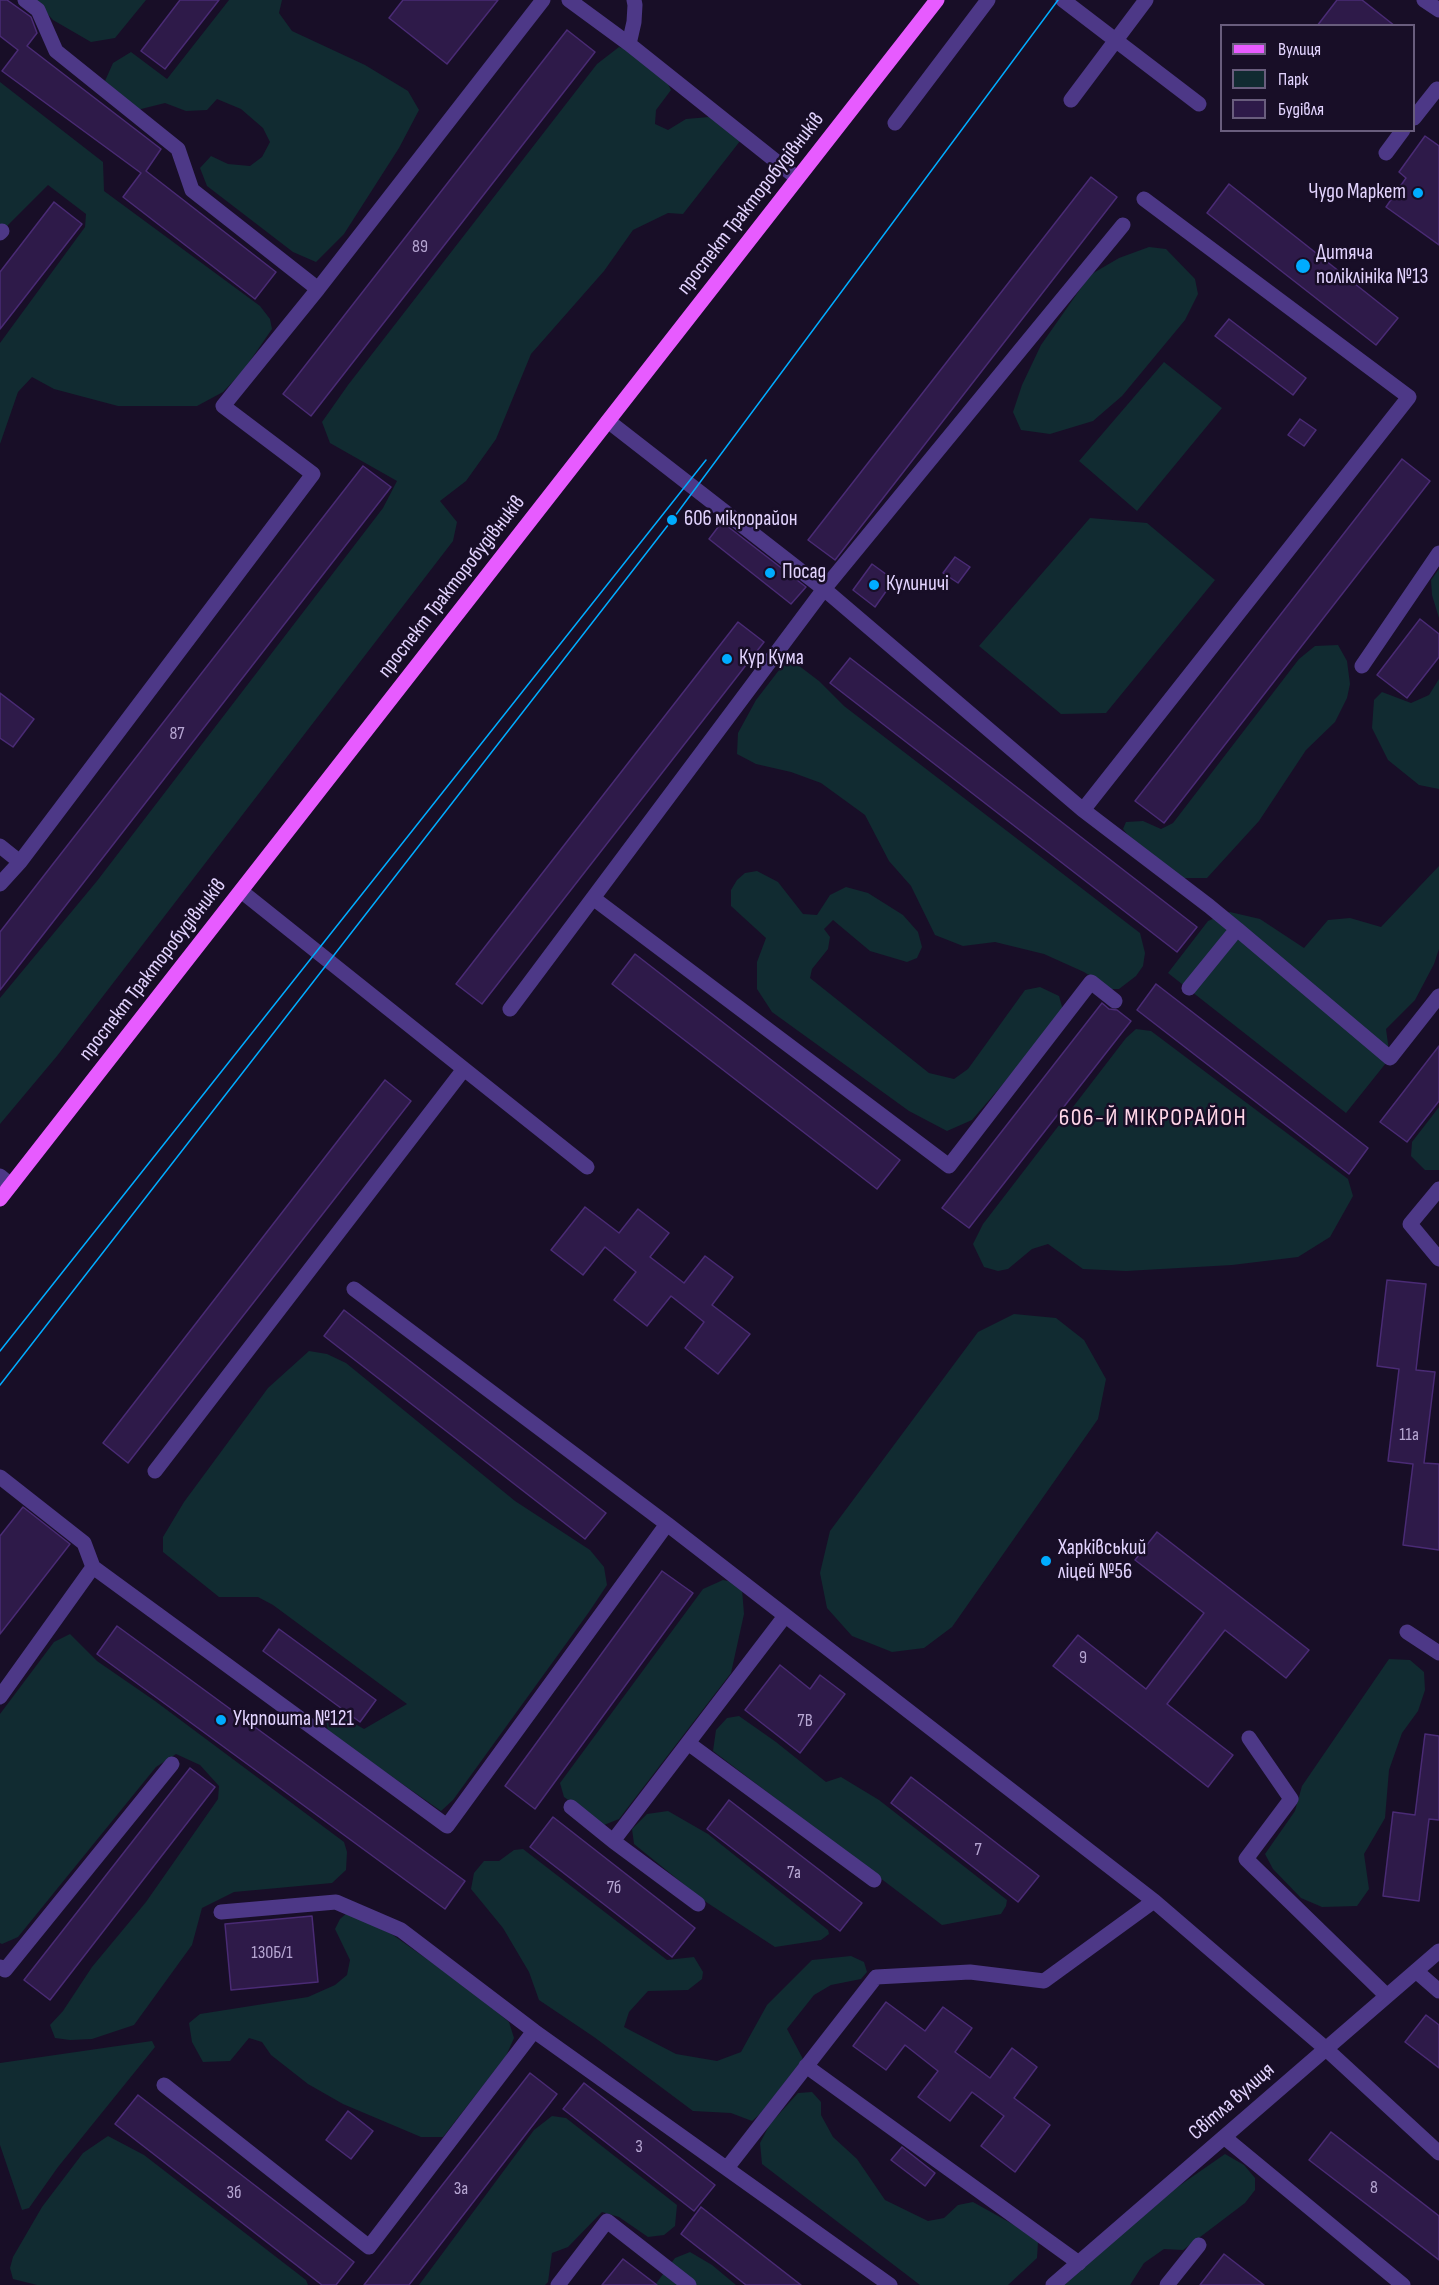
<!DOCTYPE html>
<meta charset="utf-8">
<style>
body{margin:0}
#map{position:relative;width:1439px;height:2285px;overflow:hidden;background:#180e27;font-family:"Sofia Sans Condensed",sans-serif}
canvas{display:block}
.legend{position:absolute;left:1220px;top:24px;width:195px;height:108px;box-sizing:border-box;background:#180e27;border:2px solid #695d7d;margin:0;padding:8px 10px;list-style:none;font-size:18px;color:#e3d4ff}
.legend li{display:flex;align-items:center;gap:12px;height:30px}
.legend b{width:30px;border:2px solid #695d7d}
</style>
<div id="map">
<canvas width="1439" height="2285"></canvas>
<ul class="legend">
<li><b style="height:8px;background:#e75bff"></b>Вулиця</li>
<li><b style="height:16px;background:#112b31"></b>Парк</li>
<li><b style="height:16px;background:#2e1a49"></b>Будівля</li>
</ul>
</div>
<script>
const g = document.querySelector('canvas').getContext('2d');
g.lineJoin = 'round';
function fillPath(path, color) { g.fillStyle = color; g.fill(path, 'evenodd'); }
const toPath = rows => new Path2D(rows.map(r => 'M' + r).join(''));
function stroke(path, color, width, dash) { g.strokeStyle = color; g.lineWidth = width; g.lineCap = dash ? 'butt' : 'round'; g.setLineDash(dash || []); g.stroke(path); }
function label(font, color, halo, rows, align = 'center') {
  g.font = font + ' "Sofia Sans Condensed",sans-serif'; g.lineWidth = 5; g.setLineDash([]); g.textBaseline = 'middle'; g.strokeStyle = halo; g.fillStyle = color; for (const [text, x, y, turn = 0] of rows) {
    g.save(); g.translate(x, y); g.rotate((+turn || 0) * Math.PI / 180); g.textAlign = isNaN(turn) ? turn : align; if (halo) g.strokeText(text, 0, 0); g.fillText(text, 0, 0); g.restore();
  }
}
fillPath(toPath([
 [35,0,146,0,115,38,91,42,53,20],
 [229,0,282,0,279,13,292,31,365,65,408,91,419,110,399,148,344,234,316,262,293,252,207,186,200,168,211,156,228,164,250,166,262,157,270,142,263,128,241,109,217,99,207,110,186,111,165,103,137,110,105,81,113,63,131,52,167,79],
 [619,47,628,50,665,78,671,90,656,110,655,124,668,130,686,119,709,117,744,136,683,214,668,213,633,230,604,271,531,354,496,439,466,481,440,501,457,522,453,541,57,1056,0,1124,0,998,97,881,383,508,397,481,330,443,322,422,348,385,597,64],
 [0,82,103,162,104,191,260,306,270,319,272,329,243,371,223,392,197,406,118,406,54,389,32,377,18,392,0,444,0,343,85,227,86,214,48,185,0,233],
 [1149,247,1166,249,1195,279,1198,294,1185,320,1122,396,1093,421,1050,434,1021,430,1013,412,1022,385,1041,345,1090,275,1119,258],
 [1164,362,1222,408,1137,511,1079,461],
 [1090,518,1147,523,1215,580,1106,713,1061,714,979,646],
 [1439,569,1439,618,1432,595,1431,580],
 [1338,645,1347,661,1350,684,1347,698,1335,722,1306,750,1259,821,1207,878,1179,878,1135,844,1123,829,1126,822,1143,821,1161,829,1173,823,1299,659,1315,646],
 [786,661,794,662,819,681,844,706,1140,933,1145,953,1143,966,1136,976,1119,989,1111,989,1084,972,1044,954,995,942,963,946,935,935,911,886,889,861,865,815,821,783,791,772,756,764,737,754,738,733,756,700],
 [1439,679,1439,789,1419,785,1388,760,1372,728,1374,700,1382,692,1411,703,1429,695],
 [1439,866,1439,949,1434,964,1415,1000,1386,1029,1390,1058,1346,1113,1168,973,1208,921,1230,912,1260,919,1304,948,1328,920,1350,918,1381,927],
 [757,871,778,882,803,914,817,915,830,895,846,887,868,893,903,915,918,932,922,947,917,958,907,962,870,951,833,920,824,929,830,937,828,949,812,969,810,978,929,1073,954,1079,968,1069,1025,990,1040,987,1059,996,1063,1010,1046,1034,972,1120,947,1131,909,1111,772,1012,757,989,757,962,766,938,731,906,731,890,737,880,745,873],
 [1136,1029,1151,1031,1348,1179,1353,1196,1330,1237,1298,1257,1232,1265,1126,1271,1083,1269,1048,1244,1032,1249,1008,1269,998,1271,984,1267,973,1244,983,1224,1126,1038],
 [1439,1107,1439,1170,1425,1170,1411,1156,1412,1142],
 [1014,1314,1056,1318,1084,1340,1106,1379,1098,1419,952,1627,924,1648,892,1652,852,1636,827,1608,820,1573,830,1531,978,1332],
 [309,1351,327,1354,346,1363,515,1501,590,1550,604,1567,607,1585,589,1612,453,1800,441,1811,328,1732,326,1719,336,1713,364,1729,407,1704,273,1605,258,1597,219,1597,163,1552,163,1537,184,1502,268,1388],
 [723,1580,733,1582,742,1589,744,1614,731,1673,619,1819,604,1825,564,1797,560,1783,703,1589],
 [70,1634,97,1661,155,1701,344,1842,347,1852,346,1870,332,1883,234,1892,202,1908,192,1945,134,2025,92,2039,70,2040,55,2038,50,2025,63,2011,92,1967,146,1902,218,1799,219,1786,200,1765,176,1754,156,1767,18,1937,2,1944,0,1943,0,1714,54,1642],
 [1389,1659,1410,1660,1424,1672,1425,1690,1418,1711,1402,1733,1389,1770,1385,1818,1364,1854,1369,1889,1357,1906,1322,1907,1301,1898,1273,1869,1265,1854,1295,1811,1302,1786],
 [739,1716,776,1742,826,1782,841,1777,879,1800,1007,1900,1006,1906,1001,1914,942,1925,713,1751,716,1730,727,1718],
 [668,1811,708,1834,828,1930,829,1934,821,1940,775,1947,703,1900,634,1844,632,1829,647,1814],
 [523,1849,667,1960,694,1957,703,1972,702,1979,688,1990,648,1991,629,2012,624,2027,676,2054,717,2061,741,2052,767,2005,812,1960,851,1956,864,1962,867,1972,861,1979,831,1985,814,1995,787,2029,803,2059,761,2113,752,2121,731,2113,693,2111,594,2037,539,2000,529,1972,503,1928,471,1889,474,1873,484,1861,499,1861,514,1850],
 [348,1912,393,1935,465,1986,509,2022,514,2038,506,2056,443,2137,421,2137,343,2104,308,2084,271,2055,262,2042,249,2038,230,2061,203,2062,192,2042,189,2023,200,2014,308,1997,335,1985,347,1975,350,1960,335,1929,340,1919],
 [152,2041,155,2047,58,2167,29,2208,22,2210,0,2145,0,2063],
 [812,2092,821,2102,821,2115,833,2137,857,2159,885,2200,928,2221,944,2218,958,2205,973,2202,1016,2226,1038,2242,1037,2258,1008,2285,920,2285,762,2164,760,2143,770,2124,798,2093],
 [552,2116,566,2118,677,2205,675,2226,664,2235,648,2237,619,2217,602,2212,568,2247,552,2253,548,2282,545,2285,419,2285,534,2130],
 [108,2136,144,2155,306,2280,308,2285,37,2285,13,2279,10,2268,13,2257,42,2207,83,2153],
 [1225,2154,1244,2165,1255,2178,1255,2190,1245,2203,1183,2250,1164,2249,1144,2263,1130,2285,1062,2285,1176,2188],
 [690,2252,712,2265,736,2285,655,2285,675,2258]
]), '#112b31');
const building = toPath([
 [0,0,7,0,31,17,37,33,27,46,161,149,146,171,276,272,255,299,123,197,141,173,2,71,18,50,0,36,0,0],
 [180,0,219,0,165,69,141,51,180,0],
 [403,0,498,0,447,64,389,18,403,0],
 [1337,0,1362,0,1395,26,1317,26,1337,0],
 [567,30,595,52,311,416,283,394,567,30],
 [1425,136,1439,146,1439,245,1386,207,1406,178,1399,172,1425,136],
 [1091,177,1117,197,835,560,808,540,1091,177],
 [1229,184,1398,318,1376,345,1207,213,1229,184],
 [54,202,82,224,0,329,0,272,54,202],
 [1229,319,1306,378,1293,395,1215,336,1229,319],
 [1300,419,1316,430,1304,446,1288,435,1300,419],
 [1402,459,1430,481,1164,823,1135,801,1402,459],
 [363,466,391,487,0,990,0,932,363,466],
 [722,522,806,587,791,604,709,539,722,522],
 [955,557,970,567,958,583,943,573,955,557],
 [872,564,894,580,875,607,853,590,872,564],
 [1420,619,1439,634,1439,657,1407,698,1377,675,1420,619],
 [738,622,764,642,482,1004,456,984,738,622],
 [850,658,1197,927,1177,952,830,683,850,658],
 [0,693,34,719,13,747,0,738,0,693],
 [635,954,900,1160,877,1189,612,984,635,954],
 [1156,984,1368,1148,1349,1174,1137,1010,1156,984],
 [1102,1003,1109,1009,1117,1010,1131,1021,969,1228,942,1208,1102,1003],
 [1439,1046,1439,1101,1407,1142,1380,1122,1439,1046],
 [385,1080,411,1101,128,1463,103,1443,385,1080],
 [585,1207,619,1233,638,1209,669,1233,650,1257,684,1283,705,1256,733,1277,712,1305,750,1334,718,1374,685,1348,704,1322,671,1296,647,1326,614,1300,636,1272,605,1247,583,1275,551,1250,585,1207],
 [1387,1280,1426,1284,1416,1370,1435,1372,1424,1463,1439,1464,1439,1550,1403,1545,1413,1464,1388,1461,1399,1369,1377,1366,1387,1280],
 [344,1310,606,1513,585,1539,324,1336,344,1310],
 [23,1507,70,1544,0,1634,0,1536,23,1507],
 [1157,1532,1309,1650,1286,1678,1225,1630,1167,1704,1233,1755,1208,1787,1053,1666,1078,1635,1146,1689,1204,1613,1135,1560,1157,1532],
 [662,1571,693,1593,535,1809,505,1786,662,1571],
 [117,1626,465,1881,445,1909,97,1654,117,1626],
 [279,1629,376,1700,360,1722,263,1651,279,1629],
 [780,1665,810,1689,820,1675,845,1694,800,1753,745,1710,780,1665],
 [1425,1734,1439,1736,1439,1820,1429,1819,1419,1901,1383,1896,1393,1812,1415,1815,1425,1734],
 [190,1768,215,1787,50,2000,24,1980,190,1768],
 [911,1777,1039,1876,1018,1902,891,1803,911,1777],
 [729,1800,862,1903,840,1931,707,1829,729,1800],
 [553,1817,695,1928,672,1957,530,1847,553,1817],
 [312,1916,318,1982,231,1990,225,1924,312,1916],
 [886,2002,925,2031,943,2007,972,2028,955,2052,990,2078,1012,2048,1037,2067,1014,2098,1050,2125,1015,2172,981,2146,1004,2116,972,2092,950,2121,918,2097,938,2071,905,2045,886,2070,853,2046,886,2002],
 [1426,2015,1439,2025,1439,2068,1405,2042,1426,2015],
 [530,2073,557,2094,409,2285,364,2285,530,2073],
 [584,2083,715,2185,694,2211,563,2109,584,2083],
 [138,2095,354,2262,336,2285,322,2285,115,2124,138,2095],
 [348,2111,373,2131,351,2159,326,2140,348,2111],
 [1331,2132,1439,2216,1439,2260,1309,2160,1331,2132],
 [902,2147,935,2173,925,2186,891,2160,902,2147],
 [701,2207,801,2285,746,2285,681,2234,701,2207],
 [1224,2254,1264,2285,1200,2285,1224,2254],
 [623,2259,657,2285,602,2285,623,2259]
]);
fillPath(building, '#2e1a49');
stroke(building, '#4a2b75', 1.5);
stroke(toPath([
 [25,0,38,10,56,51,178,149,192,190,318,289,543,0],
 [569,0,629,44,797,178],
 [1063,0,1199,104],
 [1424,0,1439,10],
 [629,44,634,22,635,5,634,0],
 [1071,100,1146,0],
 [1414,118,1437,89,1439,91],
 [895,123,988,0],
 [1386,153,1403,130],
 [1123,225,824,589,1083,810,1209,906,1237,929,1189,988],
 [0,233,2,231],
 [1362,666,1439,553],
 [1083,810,1409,397,1144,199],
 [0,846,20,862],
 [0,884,20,862,313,474,223,406,318,289],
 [593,898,949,1166,1091,982,1115,1001],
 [1237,929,1390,1058,1439,996],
 [510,1009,824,589,608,421],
 [464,1069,587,1167],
 [0,1176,11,1185],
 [1439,1189,1410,1224,1439,1259],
 [155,1471,464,1069,241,891],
 [0,1477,84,1543,93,1567],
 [667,1524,1154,1901,1325,2048,1439,2153],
 [1407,1632,1439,1653],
 [0,1697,93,1567,447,1826,667,1524,354,1289],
 [1249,1738,1291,1799,1246,1859,1387,1996],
 [688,1743,874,1880],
 [571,1807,613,1841],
 [698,1904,613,1841,785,1616],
 [221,1912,336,1902,401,1930,534,2031],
 [0,1967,5,1970,172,1764],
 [1416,1971,1439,1991],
 [806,2066,1079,2263],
 [164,2085,369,2247,534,2031,890,2285],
 [1224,2137,1403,2285],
 [727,2168,876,1977,970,1972,1044,1981,1154,1901],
 [558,2285,607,2221,689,2285],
 [1053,2285,1439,1951],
 [1167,2285,1199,2245]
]), '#4d3887', 15);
stroke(toPath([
 [0,1199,937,0]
]), '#e75bff', 15);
stroke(toPath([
 [0,1351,706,460],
 [0,1385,672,520,1058,0]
]), '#00acff', 1.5);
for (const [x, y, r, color] of [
 [1418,193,6,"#00acff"],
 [1303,266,8,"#00acff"],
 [672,520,6,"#00acff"],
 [770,573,6,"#00acff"],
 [874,585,6,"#00acff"],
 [727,659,6,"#00acff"],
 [1046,1561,6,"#00acff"],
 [221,1720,6,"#00acff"]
]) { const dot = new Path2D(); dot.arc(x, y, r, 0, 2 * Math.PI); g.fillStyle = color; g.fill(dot); stroke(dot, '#180e27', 2); }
label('18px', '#b6a6d2', null, [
 ["89",420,247],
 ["87",177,734],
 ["11а",1409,1435],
 ["9",1083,1658],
 ["7В",805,1721],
 ["7",978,1850],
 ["7а",794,1873],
 ["7б",614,1888],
 ["130Б/1",272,1953],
 ["3",639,2147],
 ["8",1374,2188],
 ["3а",461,2189],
 ["3б",234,2193]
]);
label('21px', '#e3d4ff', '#180e27', [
 ["Чудо Маркет",1406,193,"right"],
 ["Дитяча",1316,254],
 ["поліклініка №13",1316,278],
 ["606 мікрорайон",684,520],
 ["Посад",782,573],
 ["Кулиничі",886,585],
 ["Кур Кума",739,659],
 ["Харківський",1058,1549],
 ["ліцей №56",1058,1573],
 ["Укрпошта №121",233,1720]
], 'left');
label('21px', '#e3d4ff', '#180e27', [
 ["проспект Тракторобудівників",751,204,-52],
 ["проспект Тракторобудівників",452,587,-52],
 ["проспект Тракторобудівників",153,970,-52],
 ["Світла вулиця",1232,2102,-41]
]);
g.letterSpacing = '1.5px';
label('24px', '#ffd6e7', '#180e27', [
 ["606-Й МІКРОРАЙОН",1153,1119]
]);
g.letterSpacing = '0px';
</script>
